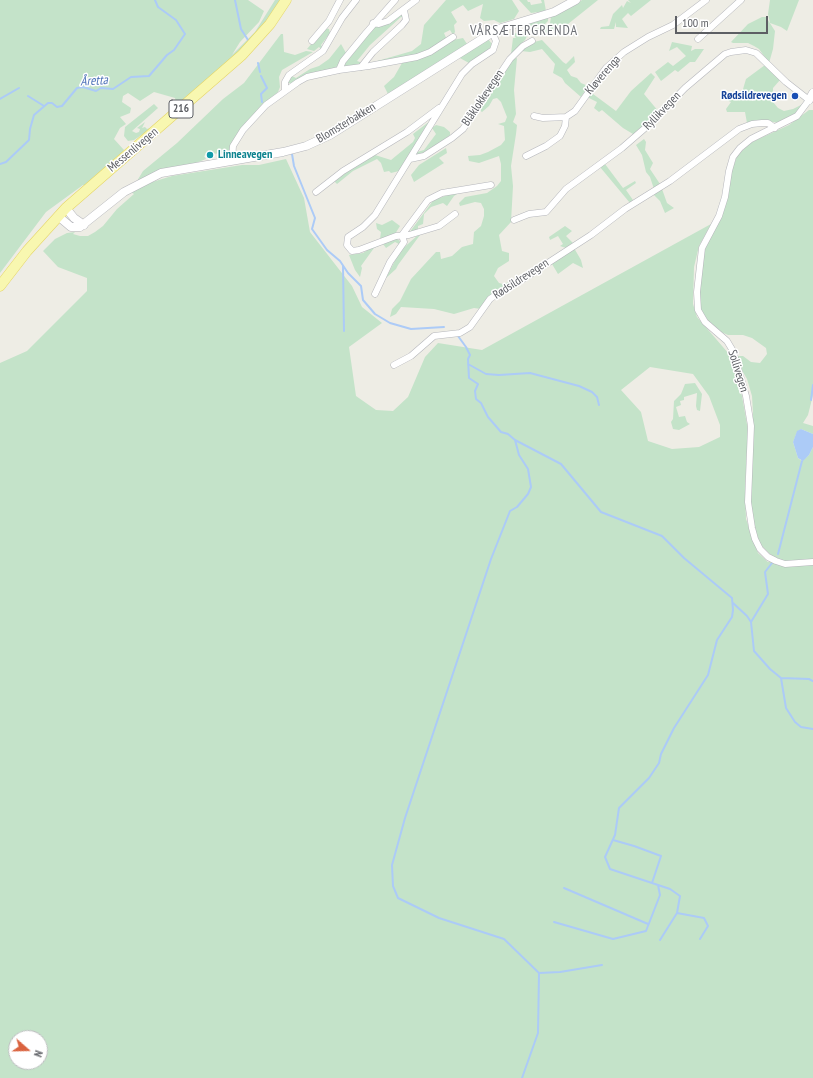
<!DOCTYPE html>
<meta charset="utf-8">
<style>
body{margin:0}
#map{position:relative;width:813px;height:1078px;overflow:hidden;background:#eeede5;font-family:"PT Sans Narrow",sans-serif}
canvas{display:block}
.north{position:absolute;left:8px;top:1030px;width:40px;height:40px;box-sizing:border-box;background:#fff;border:1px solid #bebfc1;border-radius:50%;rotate:110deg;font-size:11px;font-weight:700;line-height:16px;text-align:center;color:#5d5f64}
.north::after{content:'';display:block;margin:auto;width:14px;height:18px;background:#da633f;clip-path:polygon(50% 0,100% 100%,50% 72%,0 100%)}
.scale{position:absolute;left:675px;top:16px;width:93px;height:18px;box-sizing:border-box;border:2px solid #5d5f64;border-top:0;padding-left:5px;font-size:12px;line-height:14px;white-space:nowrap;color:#5d5f64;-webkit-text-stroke:3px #fff;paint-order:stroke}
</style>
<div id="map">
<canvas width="813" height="1078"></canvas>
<div class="north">N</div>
<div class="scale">100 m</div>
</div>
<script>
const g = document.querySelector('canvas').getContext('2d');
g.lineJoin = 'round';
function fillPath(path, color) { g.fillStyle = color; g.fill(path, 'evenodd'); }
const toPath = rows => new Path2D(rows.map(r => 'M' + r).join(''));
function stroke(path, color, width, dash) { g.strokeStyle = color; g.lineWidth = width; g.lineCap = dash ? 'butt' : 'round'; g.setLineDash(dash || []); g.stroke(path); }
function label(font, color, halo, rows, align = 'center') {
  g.font = font + ' "PT Sans Narrow",sans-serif'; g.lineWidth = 3; g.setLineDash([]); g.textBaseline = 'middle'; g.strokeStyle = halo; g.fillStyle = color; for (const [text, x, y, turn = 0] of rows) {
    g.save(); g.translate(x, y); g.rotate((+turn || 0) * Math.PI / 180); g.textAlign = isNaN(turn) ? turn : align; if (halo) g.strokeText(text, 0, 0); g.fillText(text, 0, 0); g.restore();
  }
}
fillPath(toPath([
 [0,0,248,0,264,11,259,22,240,42,232,55,255,32,275,0,282,0,252,41,177,106,175,98,154,92,140,101,128,93,123,96,122,102,131,108,130,113,120,117,126,124,120,128,114,139,124,150,115,161,86,185,83,185,46,212,0,273],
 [446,0,512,0,519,11,514,19,500,23,494,20,484,21,480,18,483,4,468,11,463,5,451,12,457,22,454,25,455,32,453,35,450,30,444,33,447,40,424,53,367,64,412,51,421,44,424,25],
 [519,0,527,0,528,2,530,2,531,5,542,3,541,0,544,0,546,11,531,13],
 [582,0,598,0,568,24,559,26,552,32,544,36,537,34,533,29,548,27,550,23,551,17,548,18,548,21,544,25,529,26,530,23,570,8],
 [628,0,651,0,631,16,628,13,622,19,628,28,616,27,616,22,623,11,616,22,614,29,600,29,601,27,609,26,613,14,622,5,623,8,627,1,631,3],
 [770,0,799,0,787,31,781,27,770,23,768,14],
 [403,14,403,17,401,17,370,45,357,61,360,62,360,64,343,68,345,62,374,25],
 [762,17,766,17,775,31,773,49,769,63,759,49,754,46,748,43,733,43,731,42,748,24],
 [325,28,329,29,330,33,321,45,323,48,322,50,319,47,314,51,307,49],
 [522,32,527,36,525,40,511,54,513,38,516,38,513,34],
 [281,34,283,34,284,52,295,55,306,51,313,52,282,70,279,77,280,87,278,92,262,106,228,153,208,154,204,156,206,159,193,164,162,169,137,181,143,171,177,143,223,99,244,83],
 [463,38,467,44,388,94,384,86,394,77,402,63,416,59,453,40],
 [488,39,492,44,489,51,469,63,458,57],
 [542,40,563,62,566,64,574,56,575,62,567,70,571,76,577,78,581,83,588,86,581,97,565,83,562,78,553,73,555,64,542,49,530,52,521,51,534,42],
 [672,42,692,46,691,51,695,49,704,49,695,62,690,62,678,72,675,70,661,81,655,72,668,62,673,66,686,56,677,47,669,51],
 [341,44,346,53,336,68,291,83,288,83,292,76,296,78,310,69,319,66,329,59],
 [517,58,514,90,516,114,513,122,517,125,516,134,511,166,513,186,511,222,499,235,502,251,509,253,509,261,498,268,494,276,499,283,503,284,509,282,509,285,497,290,481,309,474,308,454,314,434,309,401,307,396,314,390,317,392,309,400,301,411,279,436,252,440,252,441,259,452,256,462,247,473,244,474,232,481,226,484,216,484,209,481,203,475,202,460,206,459,203,465,197,487,193,497,186,501,181,501,164,499,156,479,163,469,161,468,156,480,155,488,152,501,145,505,140,504,126,498,124,505,122,507,117,501,102,497,98,493,99,489,106,482,112,479,110,513,59],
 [765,65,780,80,773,88,773,102,778,108,784,111,793,109,803,104,797,114,781,123,757,120,747,123,745,112,727,112,726,109,731,102,724,99,724,95,736,98,741,96,746,79],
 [651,73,655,77,644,94,659,112,637,134,633,134,623,128,602,110,599,112,594,108,597,102,587,97,589,91,616,111,631,91],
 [154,104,158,108,132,131,136,133,139,132,140,129,137,128,145,122,142,128,145,127,147,129,150,128,150,132,146,132,134,140,128,141,124,136,125,127],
 [809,110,813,110,813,395,808,415,803,423,813,426,813,434,801,429,797,432,793,442,798,458,802,461,809,455,813,447,813,1078,0,1078,0,363,27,351,87,291,87,278,58,267,43,251,55,239,67,233,75,232,73,234,80,236,88,236,95,232,103,226,117,209,134,194,131,192,149,183,172,176,242,165,259,165,286,159,304,198,310,232,352,286,362,307,382,323,349,347,356,396,376,410,393,411,408,397,425,357,438,343,482,350,711,224,699,246,694,267,693,304,697,317,729,354,742,396,748,430,745,489,746,519,758,553,768,562,776,560,758,542,751,511,750,464,753,413,752,396,747,379,740,367,737,356,743,356,751,362,760,363,767,354,766,348,752,338,743,335,728,335,721,332,708,321,700,308,699,296,702,258,737,156,750,143,789,125],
 [650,367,693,374,709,396,720,425,720,437,699,447,672,449,648,441,641,412,621,390],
 [16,1038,40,1038,40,1062,16,1062],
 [430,121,399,171,391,173,389,171,384,172,381,163,377,159,353,171,337,184,333,180,375,155,391,160,413,142,415,138,413,134],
 [436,125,444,127,450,132,450,135,426,153,416,155,417,152,424,150,436,134,432,128],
 [644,139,646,142,645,150,653,163,650,169,660,184,654,189,650,177,646,172,642,155,636,145],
 [446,148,447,153,439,158,444,163,414,182,411,175,419,165],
 [605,164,623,188,635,181,636,183,626,190,633,200,630,203,600,167],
 [662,189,667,203,674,208,665,213,660,201,653,194],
 [460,192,454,196,447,206,443,203,431,207,424,214,423,224,418,226,418,229,409,233,435,198,440,198,450,194],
 [392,220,400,226,395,234,380,239,381,232,377,229,376,223,382,225],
 [565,226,572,231,566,236,573,243,566,248,560,246,563,244,558,236,550,240,549,237],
 [418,235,420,235,398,265,396,269,386,278,400,251],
 [397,239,400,241,399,244,395,242,386,248,383,244,374,248,361,266,362,268,360,277,355,270,349,255,363,253,374,246],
 [574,248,581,260,583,268,573,263,558,274,552,264],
 [695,383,702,394,700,411,697,410,696,406,697,393,684,397,684,400,680,401,681,405,676,407,679,417,685,416,687,422,690,424,679,430,673,429,671,422,673,419,674,401,681,394,685,384]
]), '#c4e3c9');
fillPath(toPath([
 [801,429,813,434,813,447,809,455,803,461,798,458,793,442,797,431]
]), '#accbf7');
stroke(toPath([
 [235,0,241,29,248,40],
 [258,63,260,72],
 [261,76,267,88,261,94,262,102],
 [28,96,44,106],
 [0,99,19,88],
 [292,154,294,166,315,218,312,229,327,250,340,261,348,273,361,286,363,300,375,314,390,323,411,329,444,327],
 [0,164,6,162,29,140,30,129,34,115,48,103,52,103,57,107,62,106,77,88,83,87,96,91,101,88,113,89,131,77,149,76,167,55,174,50,185,34,176,20,158,7,155,0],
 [343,266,344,331],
 [458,336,466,347,470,355,468,359,469,378,478,384,475,391,476,399,481,403,488,417,501,432,508,434,515,440,519,455,528,469,531,487,528,494,517,507,510,511,491,559,405,818,392,865,393,886,398,898,439,918,504,939,539,973,538,1033,522,1078],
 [468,364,486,374,499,375,530,373,579,386,592,392,597,397,599,405],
 [811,400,813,385],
 [515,440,561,464,601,512,662,536,684,558,732,598,733,610,732,617,717,640,708,675,674,728,661,754,659,763,649,778,619,808,615,835,605,857,610,869,658,885,660,895,646,931,613,939,554,922],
 [778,554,802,461],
 [733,603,747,616,751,622,754,651,770,669,781,678,786,708,795,722,801,727,813,729],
 [751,622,768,594,765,572,772,563],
 [781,678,809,679,813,681],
 [613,840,634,846,661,856,652,883],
 [658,885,670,889,680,896,677,913,660,940],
 [564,888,648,924],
 [677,913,704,918,708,926,700,939],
 [539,973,560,972,602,965]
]), '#accbf7', 2);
const minor = toPath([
 [373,23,379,24,388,21,416,0],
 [698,39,741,0],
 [312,41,329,21,340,0],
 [361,67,373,52,402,25,406,20,404,10],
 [339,70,343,61,366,33,395,0],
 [285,90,285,82,289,75,323,51,342,18,356,0],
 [534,116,543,118,566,117,575,111,606,68,624,52,648,37,673,25,706,0],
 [526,156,546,146,560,136,565,126,566,117],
 [410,159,424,156,452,138,463,129,510,59,523,46,532,41],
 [232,160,233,146,243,130,266,105,298,82,307,77,339,70,369,66,417,57,430,52,453,37],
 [316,192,343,171,407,132,439,108],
 [455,214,439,226,409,235,396,236,359,250,352,251,347,245,348,237,363,227,375,215,462,74,472,64,493,50,496,41,492,32],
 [514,220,529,214,546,212,566,189,622,148,652,122,685,88,725,54,731,52,746,50,756,53,786,82,809,100,797,116,751,139,740,148,733,157,729,171,725,197,719,216,702,248,697,292,698,310,705,322,727,341,733,351,746,396,751,426,748,502,752,528,755,539,760,549,768,557,776,561,785,564,813,562],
 [375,294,390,262,404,242,402,235,428,200,442,193,491,185],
 [394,365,411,356,434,336,460,333,470,327,490,299,497,294,517,283,591,235,625,209,670,181,739,129,752,124,762,123,768,123,775,128]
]);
const tertiary = toPath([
 [809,100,813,93],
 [66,208,74,218,84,225],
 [58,216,71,227,80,227,124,192,161,173,283,152,306,146,330,135,498,29,554,12,576,0]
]);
const primary = toPath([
 [0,286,27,251,66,208,242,55,270,24,286,0]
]);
stroke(minor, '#b5b6bb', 7);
stroke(tertiary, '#b5b6bb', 9);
stroke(primary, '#e5d567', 11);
stroke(minor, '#fff', 6);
stroke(tertiary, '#fff', 8);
stroke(primary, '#f8f7b0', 10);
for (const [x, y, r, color] of [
 [795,96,4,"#1a4fb4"],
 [210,155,4,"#0f9aa8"]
]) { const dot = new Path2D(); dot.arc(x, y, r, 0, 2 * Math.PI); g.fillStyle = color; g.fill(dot); stroke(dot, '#fff', 1.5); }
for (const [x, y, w] of [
 [181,109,24]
]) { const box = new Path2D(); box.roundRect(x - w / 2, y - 9, w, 18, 3); g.fillStyle = '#fff'; g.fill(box); stroke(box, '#5d5f64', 1); }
label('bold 11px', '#5d5f64', null, [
 ["216",181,109]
]);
label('12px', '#5d5f64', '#fff', [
 ["Kløverenga",603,75,-49],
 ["Blåklokkevegen",483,98,-56],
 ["Ryllikvegen",662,111,-46],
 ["Blomsterbakken",346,123,-31],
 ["Messenlivegen",133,150,-40],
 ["Rødsildrevegen",521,279,-33],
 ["Sollivegen",738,371,73]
]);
label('bold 12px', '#164399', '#fff', [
 ["Rødsildrevegen",787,96]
], 'right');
label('bold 12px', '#0d838f', '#fff', [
 ["Linneavegen",218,155]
], 'left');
label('italic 13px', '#5073b9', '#fff', [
 ["Åretta",94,81,-3]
]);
g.letterSpacing = '1px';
label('14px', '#6e7176', '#fff', [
 ["VÅRSÆTERGRENDA",524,31]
]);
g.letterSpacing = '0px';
</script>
